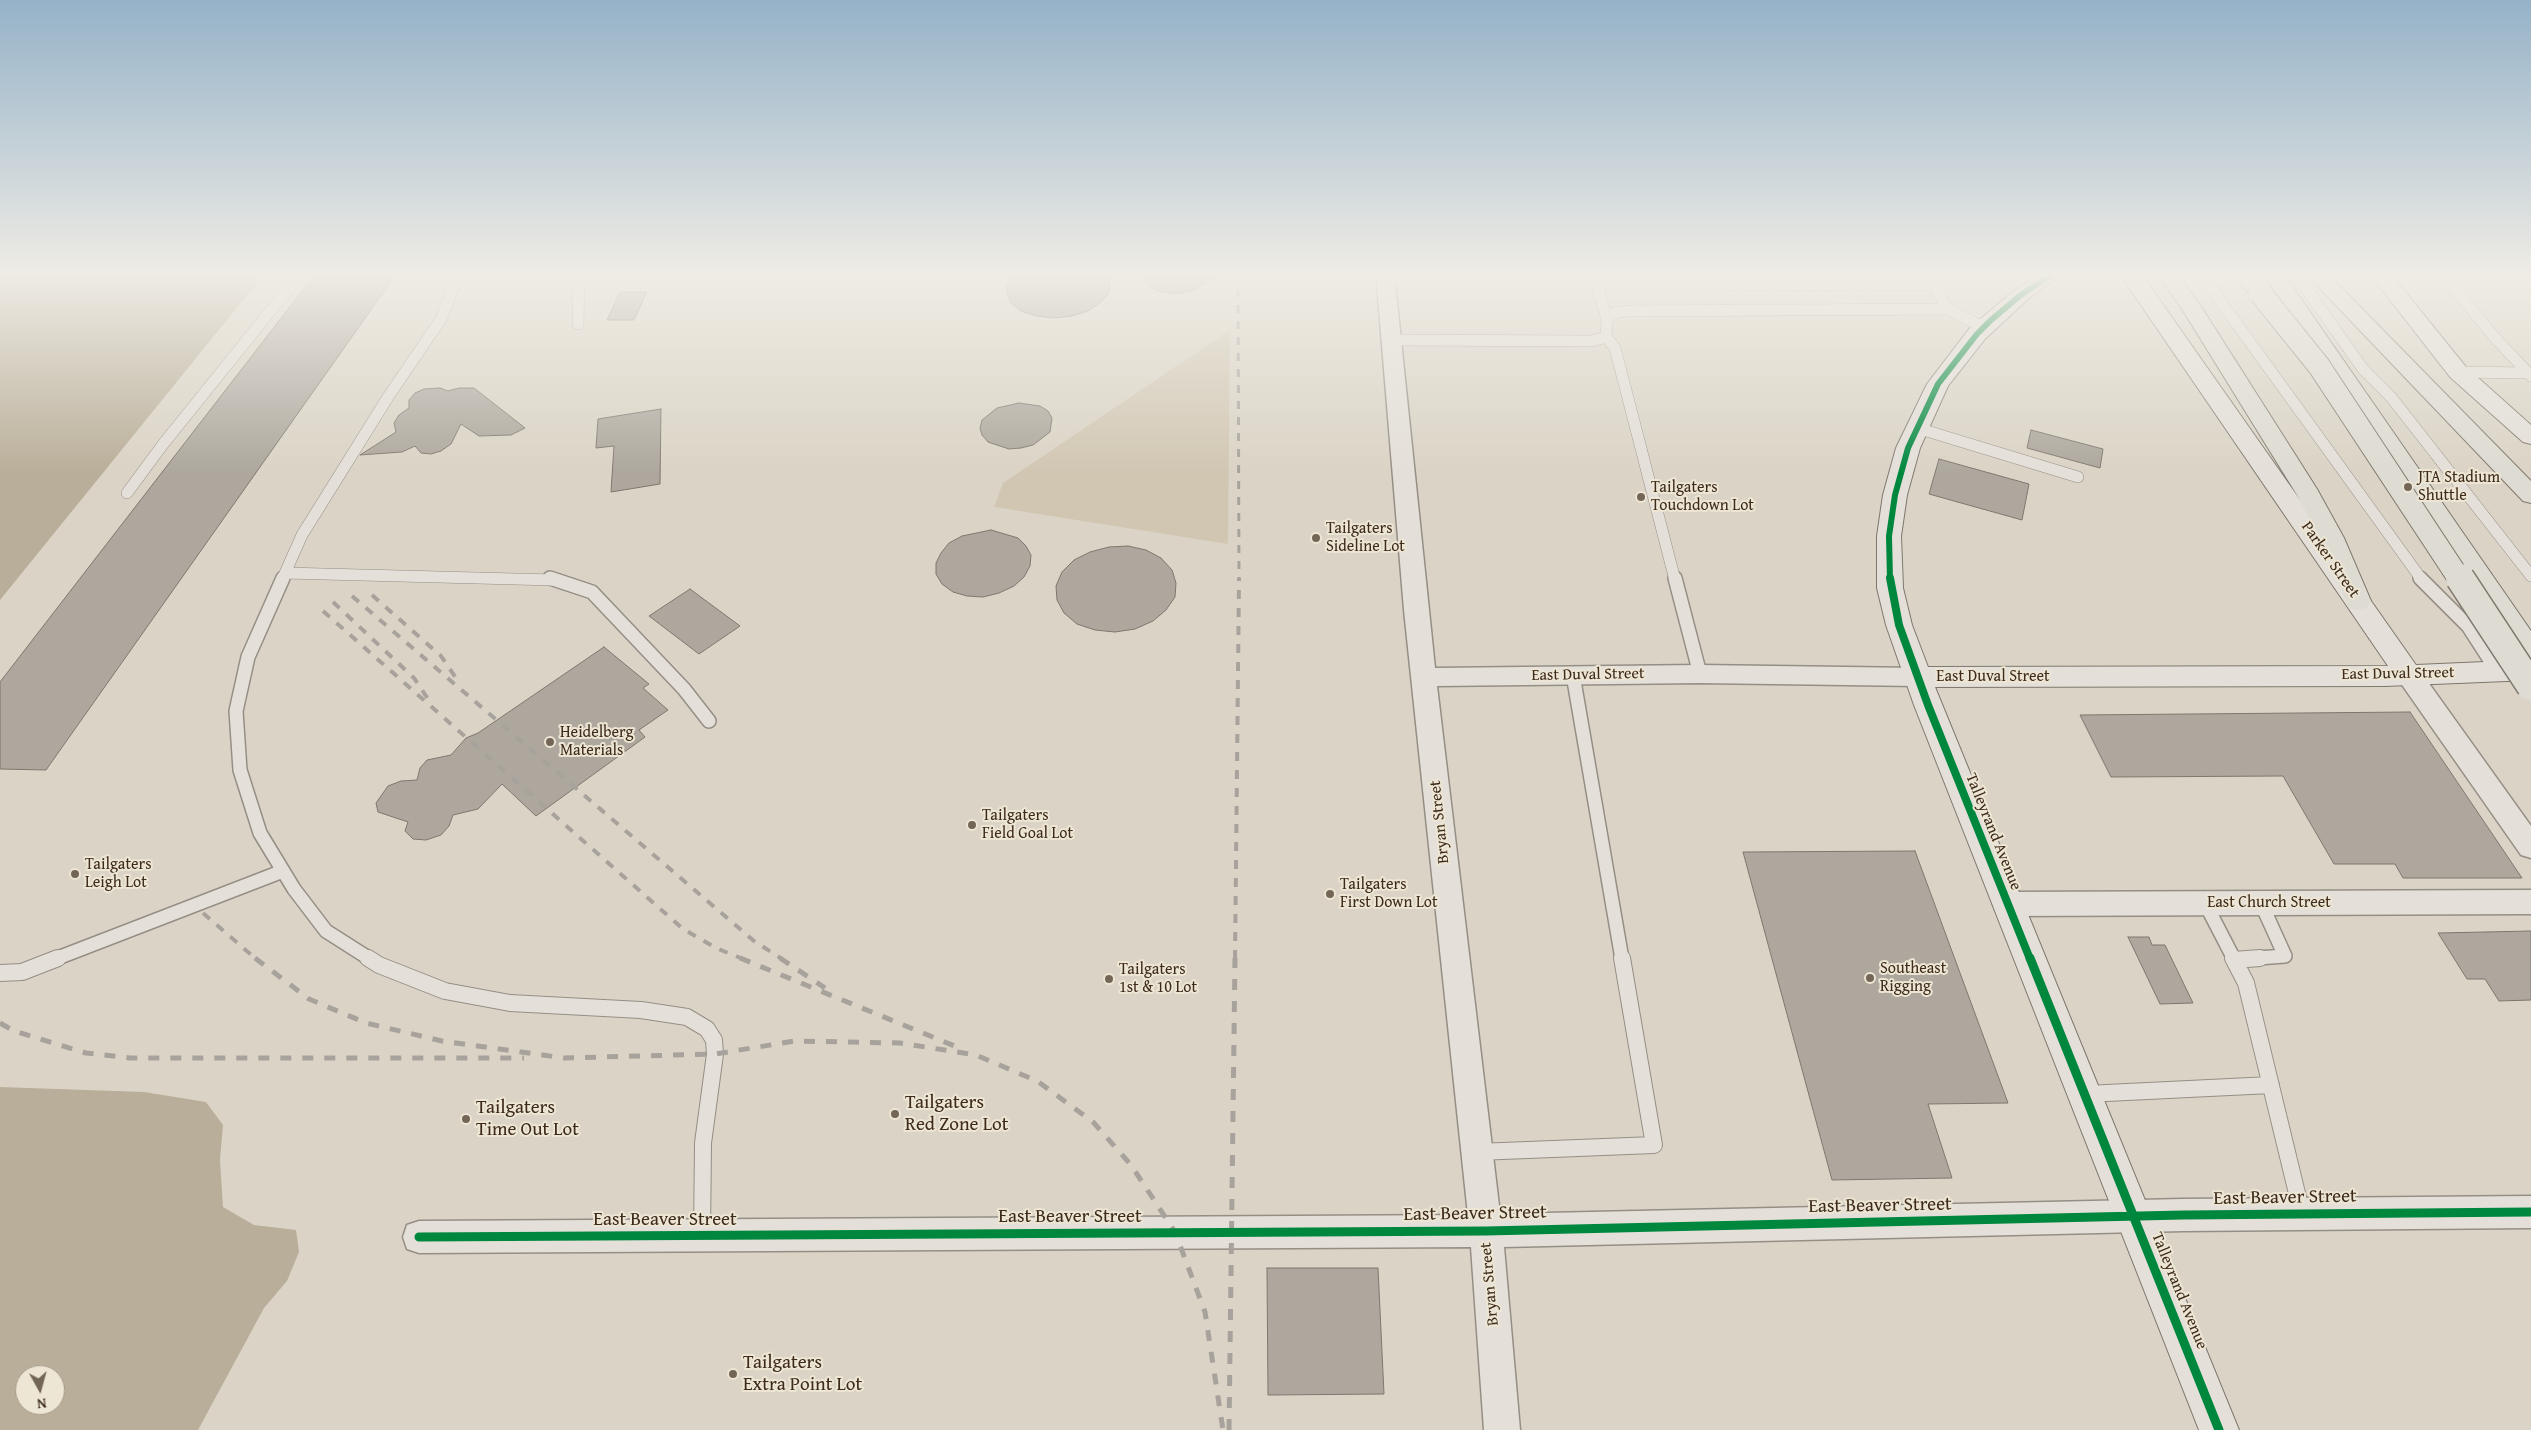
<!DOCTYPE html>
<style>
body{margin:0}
#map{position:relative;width:2531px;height:1430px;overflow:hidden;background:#dbd4c6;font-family:"Gentium Book Plus",serif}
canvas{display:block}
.north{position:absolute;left:15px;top:1365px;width:50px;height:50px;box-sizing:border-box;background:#ede6d4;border:1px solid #a79b8a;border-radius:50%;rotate:173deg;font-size:14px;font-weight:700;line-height:20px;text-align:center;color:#3d2a1a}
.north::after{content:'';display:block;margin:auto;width:18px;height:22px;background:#746656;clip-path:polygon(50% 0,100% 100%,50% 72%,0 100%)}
</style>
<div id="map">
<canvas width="2531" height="1430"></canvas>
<div class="north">N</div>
</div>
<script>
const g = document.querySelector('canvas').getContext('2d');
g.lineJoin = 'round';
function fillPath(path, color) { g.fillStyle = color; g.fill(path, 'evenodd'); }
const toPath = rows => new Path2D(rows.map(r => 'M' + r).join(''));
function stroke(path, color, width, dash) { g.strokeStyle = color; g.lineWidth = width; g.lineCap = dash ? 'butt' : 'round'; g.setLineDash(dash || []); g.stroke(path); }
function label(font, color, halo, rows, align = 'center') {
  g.font = font + ' "Gentium Book Plus",serif'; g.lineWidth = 4; g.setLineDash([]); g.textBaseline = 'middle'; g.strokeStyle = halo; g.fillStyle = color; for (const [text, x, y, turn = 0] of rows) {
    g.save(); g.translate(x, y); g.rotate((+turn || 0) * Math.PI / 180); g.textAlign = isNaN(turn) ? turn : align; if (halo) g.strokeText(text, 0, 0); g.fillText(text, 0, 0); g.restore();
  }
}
fillPath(toPath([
 [1230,330,1228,544,994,507,1003,483]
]), '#d1c6b2');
fillPath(toPath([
 [0,273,265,273,0,600],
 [0,1087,144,1092,206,1102,223,1125,220,1160,223,1207,254,1225,296,1230,299,1252,287,1281,264,1308,198,1430,0,1430],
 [25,1375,55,1375,55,1405,25,1405]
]), '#b9ae99');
const building = toPath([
 [316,273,397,273,46,770,0,769,0,682,316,273],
 [1016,273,1106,273,1110,282,1109,293,1101,302,1088,311,1072,316,1054,318,1036,316,1021,311,1011,303,1007,293,1008,282,1016,273],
 [1136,273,1225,273,1191,291,1173,294,1155,290,1136,273],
 [620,292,647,292,634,320,607,320,620,292],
 [440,388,448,391,459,388,474,388,525,428,511,435,479,436,461,424,451,444,441,451,431,454,421,453,415,446,402,452,360,455,396,432,394,423,399,415,409,408,409,400,415,393,424,389,440,388],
 [1019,403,1040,406,1048,411,1052,418,1050,432,1033,445,1021,448,1009,449,988,442,982,435,980,428,982,420,997,408,1019,403],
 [661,409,660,484,611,492,614,446,596,448,598,419,661,409],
 [2031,430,2103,449,2100,468,2027,448,2031,430],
 [1939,459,2029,484,2022,520,1929,494,1939,459],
 [991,530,1018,538,1026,546,1031,555,1030,566,1024,577,1014,586,999,593,983,597,967,596,953,592,942,584,936,574,936,563,941,553,949,543,962,536,991,530],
 [1128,546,1146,550,1161,558,1172,570,1176,583,1175,597,1166,610,1153,621,1135,629,1115,632,1095,630,1077,624,1064,613,1057,600,1056,586,1062,572,1074,560,1090,552,1109,547,1128,546],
 [690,589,740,626,699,654,649,616,690,589],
 [604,647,649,684,643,688,668,710,639,730,645,737,536,816,502,784,478,809,453,815,449,826,441,835,426,840,413,839,405,831,408,822,378,812,376,803,388,786,401,781,417,780,420,768,427,760,451,755,466,738,478,733,604,647],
 [2410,712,2522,878,2403,878,2395,864,2334,864,2283,776,2111,777,2080,715,2410,712],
 [1915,851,2008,1103,1928,1104,1952,1178,1832,1180,1743,852,1915,851],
 [2531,931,2531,1000,2499,1001,2485,979,2467,979,2438,933,2531,931],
 [2128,937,2149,937,2152,945,2165,945,2193,1003,2160,1004,2128,937],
 [1267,1268,1378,1268,1384,1394,1268,1395,1267,1268]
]);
fillPath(building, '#ada79d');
stroke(building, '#7e776d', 1);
const laneFar2 = toPath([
 [1593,273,1607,319],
 [1928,273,1947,309,1983,327],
 [2200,273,2422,580],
 [2295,273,2363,369,2391,397,2531,576],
 [2441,273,2496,339,2531,376],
 [1597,284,1934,285],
 [578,324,579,273],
 [1606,337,1615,348,1675,580],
 [1391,340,1592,341,1606,337,1607,319,1614,313,1626,311,1947,309],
 [2458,372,2527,373],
 [1917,428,2078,477],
 [127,493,164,443,301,273],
 [285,573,554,580],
 [282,580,302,535,388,397,441,319,459,273]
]);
const laneFar1 = toPath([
 [283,578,248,657,236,711,240,770,260,833,294,889,326,931,370,959],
 [550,578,592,592,684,689,709,721],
 [1675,578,1700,674],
 [2420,578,2468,626,2497,671],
 [1573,675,1622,959],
 [2205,903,2234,959],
 [55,959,283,871],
 [2244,959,2285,956,2261,903]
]);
const lane = toPath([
 [368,958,379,965,445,991,510,1003,641,1010,687,1017,707,1029,714,1040,715,1054,703,1143,702,1236],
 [2233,958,2246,983,2302,1214],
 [2234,960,2260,958],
 [0,973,22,972,58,958],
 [2086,1094,2271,1085],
 [1477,1152,1654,1145,1622,958]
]);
const street = toPath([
 [1376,273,1394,273,1435,668,1700,665,1918,668,1927,670,1930,677,1927,684,1918,686,1700,683,1437,686,1500,1214,2183,1199,2531,1196,2531,1228,2183,1231,1504,1247,1520,1430,1484,1430,1471,1247,419,1253,407,1249,403,1237,407,1225,419,1221,1468,1215,1404,610,1376,273],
 [2409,666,2418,668,2531,826,2531,858,2521,855,2400,682,2397,675,2400,668,2409,666],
 [2531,890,2531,914,2007,916,1997,912,1993,904,1997,896,2007,892,2531,890]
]);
const secondary = toPath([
 [2040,273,2064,273,2029,298,1985,339,1948,386,1920,448,1907,495,1901,536,1903,588,1912,625,1928,667,2388,666,2119,273,2140,273,2147,282,2416,665,2531,660,2531,680,2385,686,1935,687,2239,1430,2199,1430,1914,705,1886,625,1877,588,1877,536,1883,495,1896,448,1927,384,1969,329,1984,316,2015,290,2040,273],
 [2369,273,2390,273,2466,367,2531,425,2531,444,2523,442,2450,377,2369,273]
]);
const highway = toPath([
 [2157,273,2177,273,2202,308,2317,489,2344,538,2371,601,2367,608,2358,610,2349,608,2320,538,2297,495,2182,309,2157,273],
 [2230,273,2252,273,2270,293,2267,297,2260,299,2253,297,2230,273],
 [2263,273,2283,273,2531,631,2531,662,2522,659,2263,273],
 [2305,273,2327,273,2531,481,2531,503,2523,501,2305,273]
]);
stroke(laneFar2, '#958e85', 12);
stroke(laneFar1, '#958e85', 16);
stroke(lane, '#958e85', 18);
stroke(street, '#958e85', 3);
stroke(secondary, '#7e776d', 2);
stroke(highway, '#7e776d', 2);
stroke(laneFar2, '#e4e0d9', 11);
stroke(laneFar1, '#e4e0d9', 13);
stroke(lane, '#e4e0d9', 16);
fillPath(street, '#e4e0d9');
fillPath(secondary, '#e4e0d9');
fillPath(highway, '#dedbd3');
stroke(toPath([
 [1238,273,1239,580]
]), '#a7a29b', 3, [8, 8]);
stroke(toPath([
 [372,595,441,656,458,681],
 [352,596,754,941,782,959],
 [333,602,414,678,428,699],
 [323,611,683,929,716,948,743,959],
 [203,913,256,959],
 [1235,959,1239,578]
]), '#a7a29b', 4, [9, 9]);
stroke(toPath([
 [255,958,309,999,366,1023,442,1041,564,1058,715,1054,795,1041,900,1043,976,1055,1037,1081,1093,1122,1131,1165,1175,1232,1205,1312,1223,1430],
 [740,958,957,1047],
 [780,958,825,988],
 [0,1023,14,1031,86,1053,130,1058,524,1058],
 [1229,1430,1235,958]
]), '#a7a29b', 5, [11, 11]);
const highwayBridgeFar1 = toPath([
 [2260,293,2319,366,2460,580]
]);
const highwayBridge = toPath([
 [2460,578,2531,686]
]);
stroke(highwayBridgeFar1, '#7e776d', 24, []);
stroke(highwayBridge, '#7e776d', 31, []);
stroke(highwayBridgeFar1, '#dedbd3', 22);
stroke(highwayBridge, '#dedbd3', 28);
stroke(toPath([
 [1890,580,1889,536,1895,495,1908,448,1938,384,1977,334,1991,320,2022,294,2054,273]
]), '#00873e', 6);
stroke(toPath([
 [1890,578,1899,625,1928,705,2030,959]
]), '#00873e', 8);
stroke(toPath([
 [2030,958,2219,1430],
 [419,1237,1486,1231,2183,1215,2531,1212]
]), '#00873e', 9);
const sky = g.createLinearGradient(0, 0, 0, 473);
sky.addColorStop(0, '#95b2c8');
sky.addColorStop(0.58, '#efece5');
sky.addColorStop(1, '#efece500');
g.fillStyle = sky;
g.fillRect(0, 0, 2531, 473);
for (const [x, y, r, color] of [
 [2408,487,5,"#746656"],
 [1641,497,5,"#746656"],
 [1316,538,5,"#746656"],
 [550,742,5,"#746656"],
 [972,825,5,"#746656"],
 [75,874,5,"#746656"],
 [1330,894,5,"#746656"],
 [1870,978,5,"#746656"],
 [1109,979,5,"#746656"],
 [895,1114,5,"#746656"],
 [466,1119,5,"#746656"],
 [733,1374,5,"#746656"]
]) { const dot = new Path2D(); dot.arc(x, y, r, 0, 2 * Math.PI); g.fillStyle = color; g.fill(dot); stroke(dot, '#ede6d4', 2); }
label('16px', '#3d2a1a', '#ede6d4', [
 ["JTA Stadium",2418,478],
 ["Shuttle",2418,496],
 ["Tailgaters",1651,488],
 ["Touchdown Lot",1651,506],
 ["Tailgaters",1326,529],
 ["Sideline Lot",1326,547],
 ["Heidelberg",560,733],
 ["Materials",560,751],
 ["Tailgaters",982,816],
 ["Field Goal Lot",982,834],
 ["Tailgaters",85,865],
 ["Leigh Lot",85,883],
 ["Tailgaters",1340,885],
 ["First Down Lot",1340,903],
 ["Southeast",1880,969],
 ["Rigging",1880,987],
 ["Tailgaters",1119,970],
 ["1st & 10 Lot",1119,988]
], 'left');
label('16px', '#3d2a1a', '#ede6d4', [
 ["Parker Street",2330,560,55],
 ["East Duval Street",2398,674,-1],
 ["East Duval Street",1588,675,-1],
 ["East Duval Street",1993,677],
 ["Bryan Street",1440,822,-96],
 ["Talleyrand Avenue",1993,832,68],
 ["East Church Street",2269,903],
 ["Bryan Street",1490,1284,-95],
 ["Talleyrand Avenue",2179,1291,68]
]);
label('19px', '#3d2a1a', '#ede6d4', [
 ["Tailgaters",905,1103],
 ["Red Zone Lot",905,1125],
 ["Tailgaters",476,1108],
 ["Time Out Lot",476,1130],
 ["Tailgaters",743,1363],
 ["Extra Point Lot",743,1385]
], 'left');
label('19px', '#3d2a1a', '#ede6d4', [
 ["East Beaver Street",2285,1198,-1],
 ["East Beaver Street",1880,1206,-1],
 ["East Beaver Street",1475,1214,-1],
 ["East Beaver Street",1070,1217],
 ["East Beaver Street",665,1220]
]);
</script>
